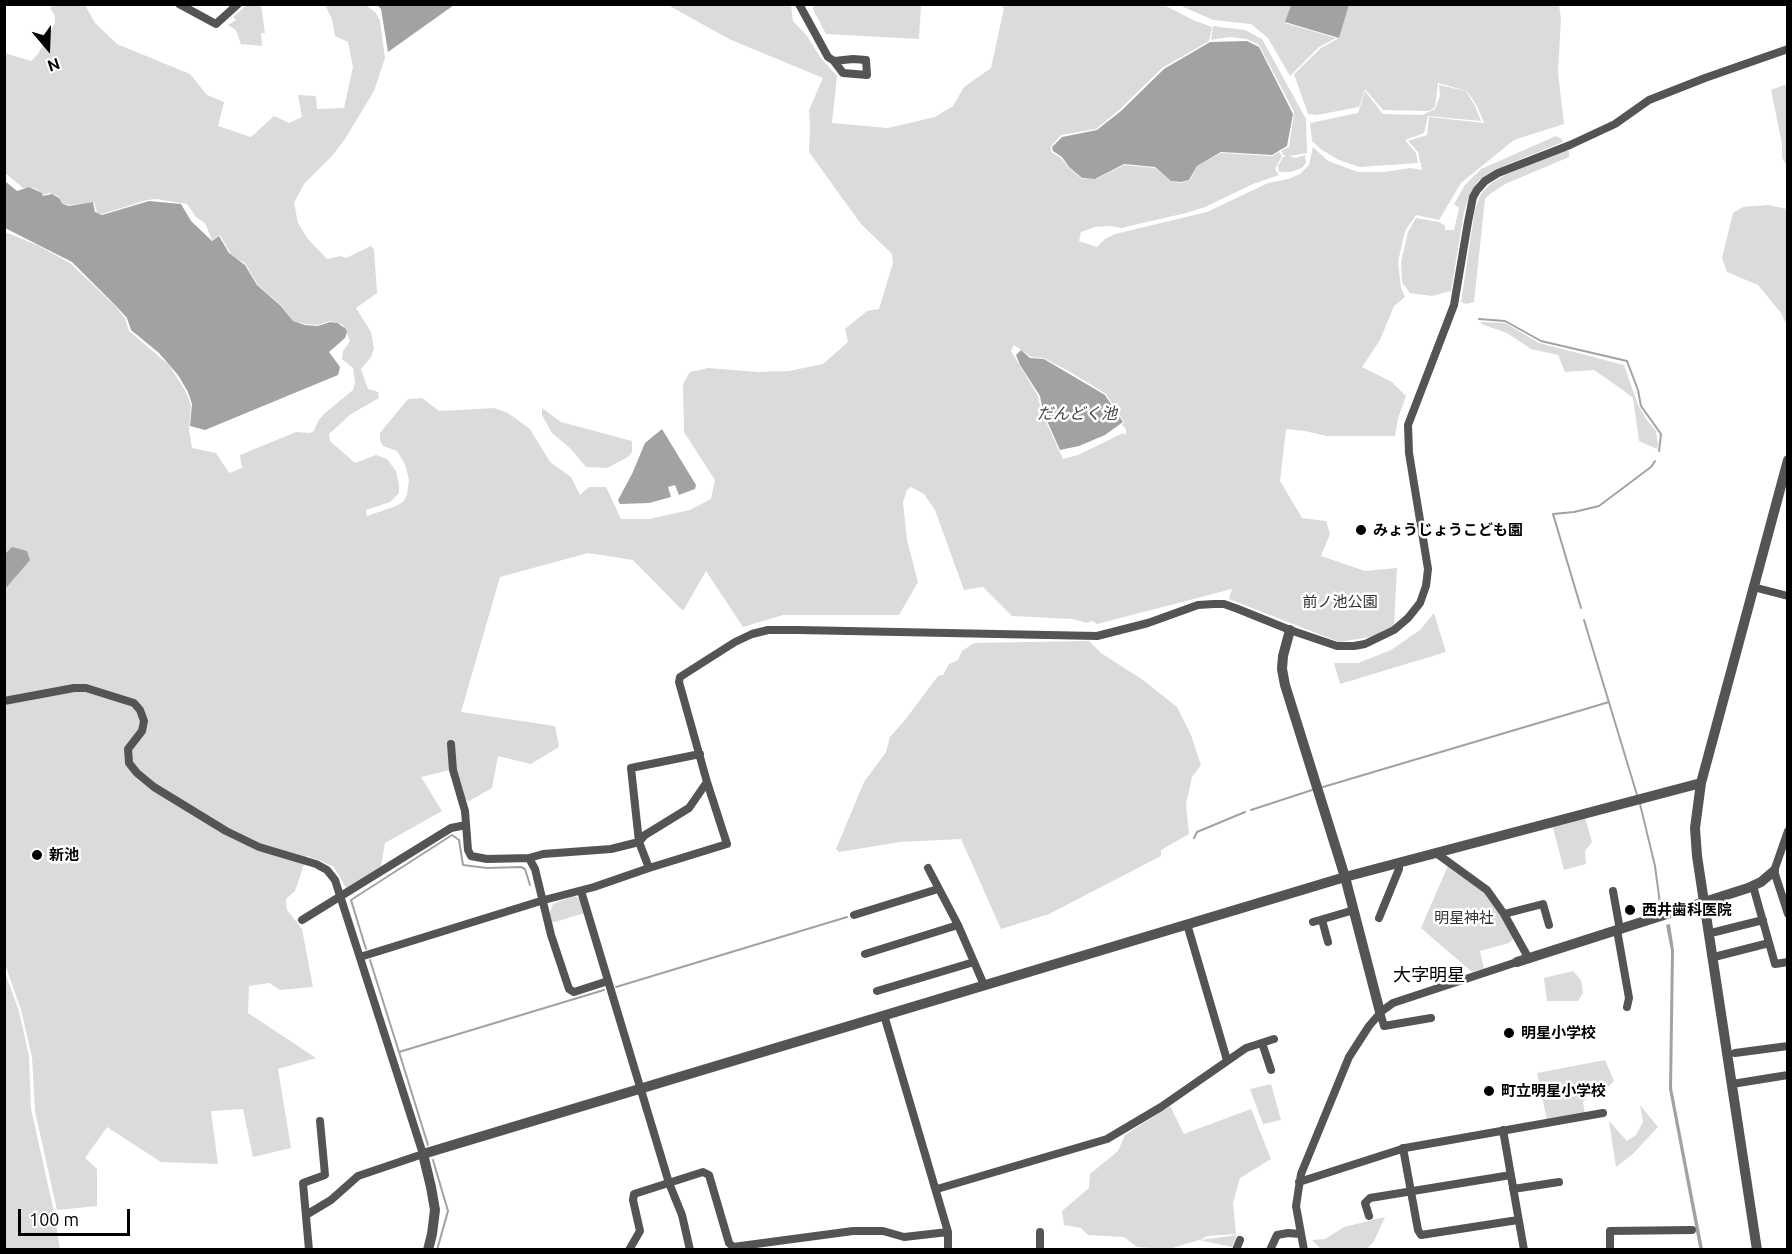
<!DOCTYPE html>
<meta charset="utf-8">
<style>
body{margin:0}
#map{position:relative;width:1792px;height:1254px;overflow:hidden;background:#fff;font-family:Ubuntu,sans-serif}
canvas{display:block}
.frame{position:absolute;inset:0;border:6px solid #000;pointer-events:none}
.north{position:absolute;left:18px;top:18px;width:60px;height:60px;-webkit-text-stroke:4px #fff;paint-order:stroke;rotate:161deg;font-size:16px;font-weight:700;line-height:24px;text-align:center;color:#000}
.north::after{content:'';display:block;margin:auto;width:21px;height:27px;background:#000;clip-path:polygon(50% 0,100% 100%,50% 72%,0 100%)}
.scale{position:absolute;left:18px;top:1209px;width:112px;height:27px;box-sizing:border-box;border:3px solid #000;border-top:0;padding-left:8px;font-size:18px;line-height:21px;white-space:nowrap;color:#000;-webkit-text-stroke:4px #fff;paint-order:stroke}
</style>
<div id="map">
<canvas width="1792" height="1254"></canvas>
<div class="frame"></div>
<div class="north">N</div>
<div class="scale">100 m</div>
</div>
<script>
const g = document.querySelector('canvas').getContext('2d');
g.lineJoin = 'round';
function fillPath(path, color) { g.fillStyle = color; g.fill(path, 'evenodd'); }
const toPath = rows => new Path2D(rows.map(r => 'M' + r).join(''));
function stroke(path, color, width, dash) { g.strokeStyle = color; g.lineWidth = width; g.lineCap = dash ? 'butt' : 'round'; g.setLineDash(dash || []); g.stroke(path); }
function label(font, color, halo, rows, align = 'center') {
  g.font = font + ' Ubuntu,"Noto Sans JP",sans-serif'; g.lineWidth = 5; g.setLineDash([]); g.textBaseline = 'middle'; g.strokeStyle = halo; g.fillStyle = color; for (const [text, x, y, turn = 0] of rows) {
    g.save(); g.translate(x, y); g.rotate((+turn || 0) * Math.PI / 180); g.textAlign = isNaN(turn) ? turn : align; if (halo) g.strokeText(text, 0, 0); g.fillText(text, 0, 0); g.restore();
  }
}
fillPath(toPath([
 [53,5,85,5,95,23,117,44,190,74,207,95,224,102,218,126,251,137,274,116,289,123,302,117,298,95,316,96,317,109,344,108,353,67,348,42,335,36,332,19,325,5,366,5,375,12,380,21,385,58,374,91,345,139,332,156,304,184,294,203,298,223,307,238,327,259,340,256,346,258,371,246,374,250,377,293,356,308,371,332,374,348,371,357,361,369,368,389,378,392,379,398,351,414,329,434,330,441,355,463,376,455,387,459,396,471,399,485,399,493,390,502,366,510,367,516,396,506,403,502,407,495,409,480,405,464,397,451,383,446,380,440,380,433,408,399,422,398,439,411,494,408,508,413,530,429,550,462,571,477,580,495,589,487,606,487,621,519,649,519,690,510,711,499,715,480,684,432,683,384,690,372,708,368,758,372,789,371,823,364,848,342,845,329,867,311,879,309,893,263,892,254,861,224,809,152,810,127,809,110,823,78,729,39,668,5,791,5,793,21,807,36,820,57,837,76,832,123,888,128,935,117,953,106,964,87,991,68,1004,8,1000,5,1164,5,1193,20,1212,27,1209,41,1162,68,1119,110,1096,129,1061,135,1051,146,1051,152,1061,158,1068,167,1082,179,1096,179,1124,165,1155,168,1171,181,1181,183,1190,180,1197,166,1221,153,1272,156,1279,152,1282,156,1275,169,1279,175,1253,184,1205,207,1186,213,1121,228,1111,226,1095,227,1081,232,1079,241,1097,247,1105,239,1115,234,1207,212,1268,183,1288,179,1300,174,1309,165,1313,147,1328,161,1358,172,1385,172,1410,168,1422,170,1418,152,1408,141,1427,135,1429,117,1484,123,1477,106,1467,91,1438,83,1435,107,1429,111,1383,110,1365,89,1359,107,1317,115,1308,114,1294,74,1321,48,1339,38,1349,5,1559,5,1561,19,1558,72,1564,124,1514,140,1461,183,1439,220,1416,215,1405,231,1398,262,1401,288,1405,297,1394,306,1380,340,1362,367,1392,382,1406,396,1398,418,1395,436,1326,436,1305,431,1286,429,1280,481,1302,518,1326,521,1330,534,1321,556,1365,571,1397,568,1394,626,1370,637,1339,642,1229,599,1232,589,1097,624,1092,621,1086,623,1073,619,1012,616,983,587,964,590,935,510,924,494,911,487,907,490,903,502,907,540,918,582,899,615,783,615,743,627,706,571,683,611,633,560,588,553,500,577,461,712,555,726,559,747,531,764,498,756,492,788,469,801,464,799,454,769,421,777,442,811,385,843,381,866,346,888,334,867,321,861,307,856,295,891,286,899,287,910,302,929,313,987,280,990,269,983,249,986,248,1013,316,1058,278,1069,291,1148,253,1157,243,1109,211,1111,218,1164,161,1162,107,1127,85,1158,97,1169,97,1206,57,1210,35,1111,32,1057,21,1010,5,964,5,232,39,246,70,263,114,305,125,318,129,331,169,365,186,392,191,405,189,430,192,448,216,453,229,473,242,468,240,455,296,432,310,433,314,431,318,421,325,413,353,390,355,382,353,368,342,359,343,351,350,341,343,325,330,321,318,325,305,324,293,321,282,306,258,285,245,263,232,256,220,235,212,240,205,223,196,217,187,204,157,199,147,200,102,214,97,213,94,202,71,205,64,204,58,196,49,193,44,195,36,189,30,187,23,188,5,173,5,53,31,61,38,54,55,23,55,16,50,8],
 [1014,345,1031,357,1044,358,1072,373,1106,394,1124,422,1122,425,1126,429,1126,435,1123,433,1078,455,1063,459,1041,411,1038,396,1011,351],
 [247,5,261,5,265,33,261,33,262,46,241,44,236,30,228,25,236,20,233,17],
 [813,5,921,5,919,39,826,34,813,9],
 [1179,5,1291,5,1285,23,1336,38,1319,47,1290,76,1268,38,1251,24,1213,20],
 [1213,26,1245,30,1262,39,1306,119,1307,153,1289,156,1296,158,1305,155,1306,163,1302,168,1291,172,1279,172,1278,166,1283,157,1287,156,1283,155,1281,151,1289,147,1294,112,1259,45,1247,39,1229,37,1211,40],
 [1787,84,1788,84,1787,166,1782,158,1782,144,1771,90],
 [1439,85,1466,91,1475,106,1481,121,1428,116,1424,133,1405,140,1416,153,1418,163,1360,167,1339,160,1322,150,1312,141,1310,123,1358,113,1365,91,1383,114,1422,115,1435,109,1440,96],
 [1556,136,1562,139,1563,142,1496,169,1478,181,1469,196,1464,212,1451,291,1432,296,1410,293,1402,282,1401,262,1408,232,1416,218,1439,222,1445,226,1445,230,1454,230,1459,208,1454,204,1465,185,1481,169],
 [1564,151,1569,151,1569,157,1505,184,1490,194,1485,199,1474,302,1466,304,1461,302,1475,209,1481,194,1490,184,1505,175],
 [1768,205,1787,209,1787,326,1781,313,1758,285,1727,272,1722,258,1733,213,1743,207],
 [1481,322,1505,323,1539,343,1624,365,1638,405,1646,419,1656,431,1658,444,1657,449,1639,441,1633,398,1620,388,1594,370,1565,372,1558,355,1531,349,1507,333,1481,324],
 [542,408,561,422,632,441,632,452,628,457,607,468,586,467,571,449,552,433,542,415],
 [1434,613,1446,652,1340,684,1334,663,1358,663,1391,650,1420,630],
 [1089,641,1101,653,1143,680,1177,707,1191,735,1201,765,1192,777,1186,804,1189,834,1161,850,1161,856,1049,914,1001,929,961,839,900,842,839,852,836,849,864,782,886,752,890,737,905,720,938,676,943,675,949,664,958,660,962,651,974,643],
 [1585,817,1592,842,1585,851,1586,864,1564,870,1553,828,1555,825],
 [1450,861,1487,890,1517,935,1509,943,1480,951,1484,969,1472,972,1421,928],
 [574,896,581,899,585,913,551,923,549,914,553,904],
 [4,970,19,1011,29,1056,31,1109,54,1212,60,1249,5,1249],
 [1573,971,1581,980,1583,993,1578,1001,1547,1001,1544,978],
 [1605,1060,1614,1081,1608,1087,1589,1095,1583,1102,1585,1114,1547,1120,1537,1073],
 [1271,1084,1281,1120,1263,1124,1250,1089],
 [1640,1105,1658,1127,1633,1154,1616,1167,1609,1121,1627,1141,1636,1135,1643,1122],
 [1170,1106,1184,1134,1251,1109,1271,1159,1240,1178,1233,1203,1236,1234,1207,1236,1200,1240,1237,1235,1232,1247,1199,1240,1169,1249,1137,1247,1124,1237,1088,1235,1081,1228,1064,1225,1062,1211,1089,1188,1090,1174,1118,1151,1125,1135],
 [1385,1217,1374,1241,1367,1249,1321,1249,1312,1240,1325,1239,1344,1227]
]), '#dbdbdb');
fillPath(toPath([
 [377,5,454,5,388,52,381,9],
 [1291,5,1291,4,1349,5,1339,38,1285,22],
 [1247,41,1259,47,1293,114,1287,146,1272,155,1221,152,1197,166,1189,180,1181,182,1171,181,1155,167,1124,164,1095,179,1082,178,1069,167,1062,157,1053,151,1052,147,1062,137,1097,130,1121,111,1164,69,1210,42],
 [5,181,17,191,29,187,42,193,43,196,52,194,59,198,63,204,69,206,93,202,95,212,102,215,149,201,181,204,191,221,212,241,219,236,229,253,245,265,257,285,281,306,293,321,305,325,318,326,330,322,337,323,345,328,347,332,345,338,329,352,340,367,338,375,205,430,190,426,192,404,188,392,178,375,159,353,131,330,127,318,115,305,72,262,5,228],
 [1021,350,1030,358,1044,359,1105,395,1123,422,1105,435,1079,446,1060,450,1043,412,1040,396,1020,365,1016,355],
 [662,429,696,485,695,489,679,495,675,485,668,487,671,497,649,503,620,504,618,500,632,474,645,443],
 [12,547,27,551,30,560,5,589,5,554],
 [1670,924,1674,950,1672,1088,1703,1249,1700,1249,1699,1247,1669,1089,1671,951,1666,925]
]), '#a2a2a2');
stroke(toPath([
 [1479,319,1505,321,1541,341,1627,361,1638,390,1641,406,1661,434,1659,451],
 [1581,608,1553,514,1574,512,1599,506,1651,467,1655,461],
 [1584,620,1637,795],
 [1323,787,1609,702],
 [1640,804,1655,866,1661,911],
 [1251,810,1312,790],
 [1194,838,1197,832,1245,812],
 [366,949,351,900,452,835,459,840,463,865,487,868,521,867,525,869,530,885],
 [370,960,399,1052],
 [616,987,847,917],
 [428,1145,399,1052,604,990],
 [433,1160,448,1211,437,1250]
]), '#a2a2a2', 2);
stroke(toPath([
 [179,4,216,24,238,4],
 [799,4,828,57,834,61,843,73,867,75,866,60,853,59,834,61],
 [1753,587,1788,596],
 [4,701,74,688,86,688,134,703,140,710,144,721,142,731,128,749,129,763,137,773,154,787,226,831,259,847,316,864,327,870,335,880,423,1154,358,1176,331,1200,306,1215],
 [451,744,453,770,465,811,468,850,471,856,487,859,529,858,535,869,551,935,569,989,574,992,608,981],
 [1788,831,1774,871,1788,914],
 [1436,853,1487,890,1504,914,1529,959],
 [529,858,543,854,611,849,639,842,645,835,689,808,707,782],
 [649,868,639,842,631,768,700,754],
 [928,868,958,925,984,985],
 [1753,886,1775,964,1788,962],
 [581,891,669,1183,682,1215,690,1250],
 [1613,891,1620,930],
 [1504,914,1543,904,1549,925],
 [854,915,938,889],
 [1379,918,1399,869,1399,863],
 [302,920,451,828,466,825],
 [1322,920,1328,942],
 [1313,922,1354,910],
 [1187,924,1227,1060],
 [1617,930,1629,998,1627,1007],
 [1715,932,1763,920],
 [865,954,958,925],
 [1718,956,1769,943],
 [360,957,544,900,594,887,649,868,727,844,707,782,679,682,680,677,735,642,752,634,768,630,798,630,1097,636,1148,623,1198,605,1214,604,1224,604,1238,609,1290,630,1337,646,1354,646,1365,644,1394,630,1408,618,1420,603,1426,586,1428,569,1409,453,1408,425,1454,305,1468,222,1473,197,1477,190,1485,181,1498,173,1570,145,1615,124,1649,100,1705,78,1788,49],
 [877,991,974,962],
 [1380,1012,1384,1026,1431,1018],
 [884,1015,948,1232,948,1250],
 [1262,1043,1271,1070],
 [1735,1053,1788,1046],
 [1732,1084,1788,1075],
 [1503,1130,1524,1250],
 [1403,1148,1418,1230,1421,1235,1518,1220],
 [1299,1182,1405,1148,1603,1113],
 [937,1189,1107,1139,1161,1107,1246,1048,1274,1039],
 [1513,1189,1559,1182],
 [1369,1216,1365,1203,1370,1198,1511,1175],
 [1040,1232,1040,1250],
 [309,1250,303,1183,325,1175,320,1121],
 [629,1250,640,1231,633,1200,634,1194,703,1172,709,1175,729,1243,733,1247,853,1231,883,1231,904,1237,948,1232],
 [1236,1250,1240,1240],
 [1270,1250,1277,1235,1288,1233,1300,1234],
 [1304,1250,1296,1206,1301,1174,1349,1057,1369,1026,1382,1011,1393,1003,1517,962],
 [1610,1250,1610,1231,1692,1230]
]), '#545454', 8);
stroke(toPath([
 [1290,630,1283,656,1282,669,1285,685,1345,877,1380,1012],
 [1517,962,1748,888,1761,882,1774,871],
 [428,1250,432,1234,435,1210,431,1187,423,1154,1345,877,1701,783],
 [1757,1250,1697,856,1695,828,1701,783,1788,460]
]), '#545454', 10);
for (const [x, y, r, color] of [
 [1361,530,6,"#000"],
 [37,855,6,"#000"],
 [1630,910,6,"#000"],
 [1509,1033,6,"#000"],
 [1489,1091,6,"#000"]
]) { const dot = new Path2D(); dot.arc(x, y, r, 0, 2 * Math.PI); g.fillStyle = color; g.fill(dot); stroke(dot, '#fff', 2); }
label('bold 15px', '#000', '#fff', [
 ["みょうじょうこども園",1373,530],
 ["新池",49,855],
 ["西井歯科医院",1642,910],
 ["明星小学校",1521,1033],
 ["町立明星小学校",1501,1091]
], 'left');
label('15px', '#323232', '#fff', [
 ["前ノ池公園",1340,602],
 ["明星神社",1464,918]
]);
label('italic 16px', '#434343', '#fff', [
 ["だんどく池",1077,414]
]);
label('18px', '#000', '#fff', [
 ["大字明星",1429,975]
]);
</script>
